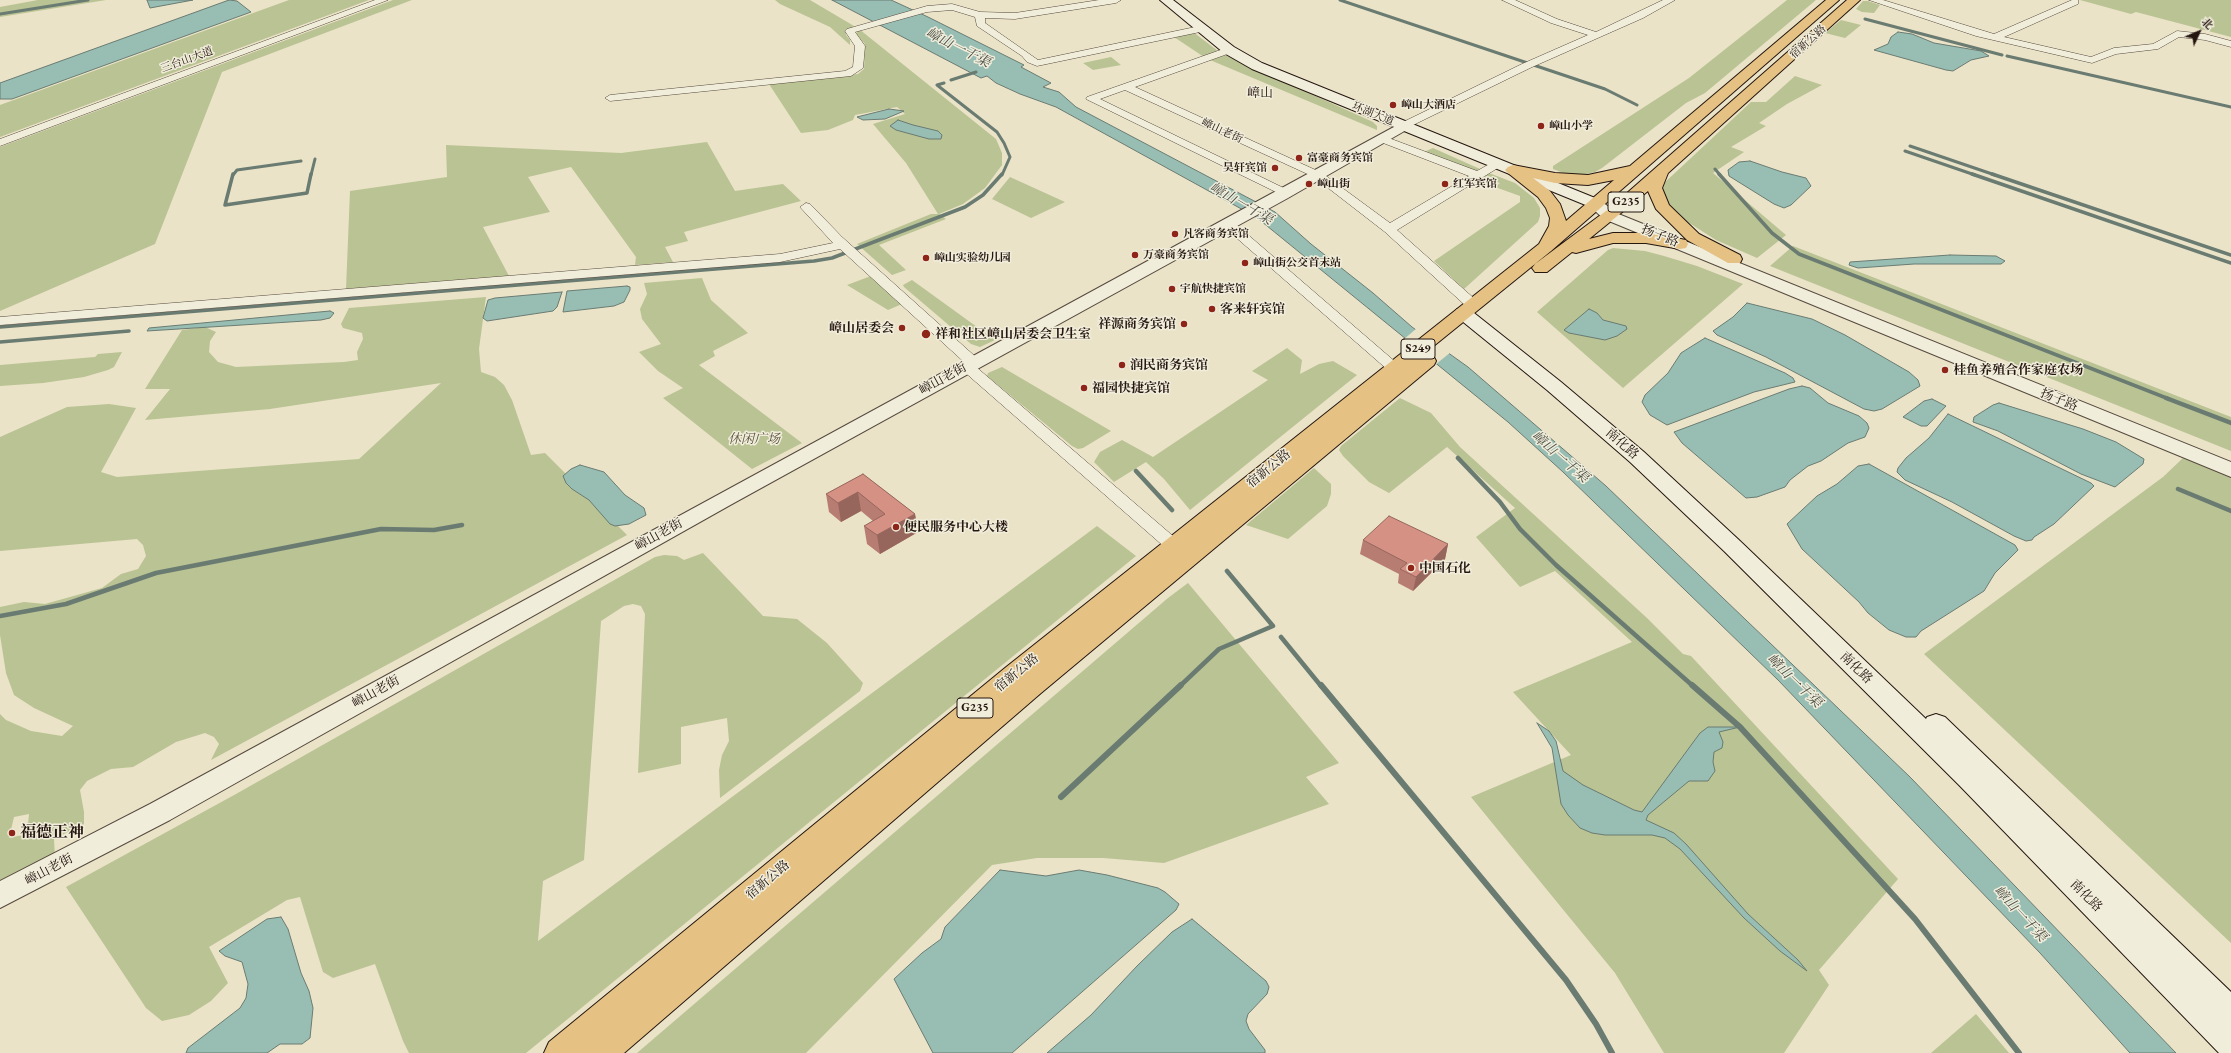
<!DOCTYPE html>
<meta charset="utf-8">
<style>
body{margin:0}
#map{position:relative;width:2231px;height:1053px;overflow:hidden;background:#eae3c7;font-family:"EB Garamond","Noto Serif SC",serif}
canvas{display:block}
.north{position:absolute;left:2179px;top:12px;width:40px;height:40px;-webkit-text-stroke:3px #f1eddb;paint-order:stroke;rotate:46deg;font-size:11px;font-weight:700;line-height:16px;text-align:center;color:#251610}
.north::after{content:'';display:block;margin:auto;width:14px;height:18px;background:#251610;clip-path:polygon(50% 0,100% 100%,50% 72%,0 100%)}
</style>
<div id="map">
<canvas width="2231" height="1053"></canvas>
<div class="north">北</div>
</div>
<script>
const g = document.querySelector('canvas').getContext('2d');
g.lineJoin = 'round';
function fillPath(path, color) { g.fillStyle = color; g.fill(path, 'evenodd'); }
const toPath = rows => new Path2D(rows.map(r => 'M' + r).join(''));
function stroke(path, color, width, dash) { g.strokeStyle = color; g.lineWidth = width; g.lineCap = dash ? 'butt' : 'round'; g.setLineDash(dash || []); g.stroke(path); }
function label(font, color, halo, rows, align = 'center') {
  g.font = font + ' "EB Garamond","Noto Serif SC",serif'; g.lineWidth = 3; g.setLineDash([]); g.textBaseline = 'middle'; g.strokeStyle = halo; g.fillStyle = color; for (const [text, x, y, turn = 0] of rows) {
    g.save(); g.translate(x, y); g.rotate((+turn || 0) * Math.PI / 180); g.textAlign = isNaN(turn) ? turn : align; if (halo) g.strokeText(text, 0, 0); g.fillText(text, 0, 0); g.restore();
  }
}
fillPath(toPath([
 [38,0,106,0,0,17,0,7],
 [289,0,369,0,0,137,0,105],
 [393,0,412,0,222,72,155,244,0,311,0,147],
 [775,0,810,0,854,26,846,31,846,35,850,40,850,45,830,27,780,4],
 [1787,0,1816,0,1705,93,1686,103,1602,168,1595,172,1581,175,1566,174,1553,169,1553,166,1689,78],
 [2080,0,2231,0,2231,37,2136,12,2131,14],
 [1863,1,1868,1,1880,5,1874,13,1862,12,1856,9],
 [1841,20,1861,25,1845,38,1825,33],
 [859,29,996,139,1002,153,1002,165,985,188,963,204,939,214,946,219,879,245,906,270,892,275,857,244,931,214,938,214,906,163,873,124,905,114,897,107,855,115,853,120,828,130,801,133,769,84,858,74,864,69,865,49,865,44,856,34],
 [1193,32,1218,51,1204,57,1174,37,1105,51],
 [1225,55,1373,122,1377,126,1377,130,1210,60],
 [1111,57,1121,65,1093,70,1083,63],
 [1795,76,1822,85,1787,104,1759,123,1766,126,1731,147,1744,152,1713,173,1786,235,1757,258,1716,240,1683,219,1667,202,1662,185,1751,102,1766,102],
 [707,142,735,191,783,184,801,201,684,232,688,241,665,247,673,262,635,265,636,257,571,167,528,177,550,212,483,227,509,276,346,289,350,191,447,177,446,145,621,153],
 [1433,148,1480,169,1475,171,1424,152],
 [1489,173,1515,183,1534,198,1540,208,1540,216,1538,222,1464,289,1434,261,1520,202,1520,196,1495,187,1500,183,1483,177],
 [1010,177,1065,202,1031,218,992,199],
 [1793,246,2231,417,2231,451,1770,266],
 [1613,248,1645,251,1664,256,1697,266,1743,284,1623,388,1537,312,1608,250],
 [871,276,902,304,888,310,847,285],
 [702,278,711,300,748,333,713,351,715,356,699,365,802,443,752,469,663,398,683,388,658,371,639,352,661,344,642,319,640,309,647,294,644,283],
 [912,280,995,340,980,347,971,344,904,287,903,285],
 [486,297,479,349,481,372,495,377,504,385,512,400,531,455,545,453,627,535,211,760,219,744,214,737,205,733,176,742,133,767,111,769,87,781,80,790,84,812,84,824,54,839,55,859,0,886,0,714,6,720,31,731,62,736,73,726,34,708,14,695,6,673,0,635,0,607,24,602,45,604,102,588,121,574,138,569,146,556,143,545,137,539,0,551,0,437,67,407,109,404,136,408,101,472,117,477,359,459,441,383,270,409,145,420,170,389,145,389,182,330,205,327,216,332,210,341,209,352,218,362,236,367,344,362,358,360,357,352,363,339,362,333,343,328,341,324,349,308],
 [29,814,27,834,9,838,14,817],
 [1287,348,1302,360,1300,374,1319,364,1333,361,1357,375,1190,510,1164,479,1146,462,1114,482,1094,462,1100,452,1122,440,1153,457,1268,380,1252,371],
 [122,352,114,367,108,370,84,377,43,383,0,386,0,365,95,357,98,354],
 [1002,367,1111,431,1083,448,1078,449,1072,446,987,376,988,373],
 [1400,398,1431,413,1460,447,1647,618,1683,654,1691,656,1898,879,1819,970,1829,985,1784,1053,1664,1053,1615,973,1471,797,1571,755,1513,692,1632,642,1555,571,1520,587,1476,537,1515,508,1447,447,1389,493,1369,482,1343,456,1339,450,1341,446],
 [2183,458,2231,478,2231,943,1924,654,2163,477],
 [1314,468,1331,484,1331,494,1327,506,1288,539,1246,525],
 [1097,526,1136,556,526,1053,409,1053,403,1041,375,964,333,978,323,972,300,897,287,900,209,947,228,983,211,1001,189,1015,162,1021,146,1008,66,887,236,794,655,557,664,555,677,556,684,560,703,553,763,616,797,619,827,643,863,683,860,691,720,798,719,770,722,755,729,741,727,718,681,727,681,764,638,773,645,614,641,606,633,604,624,606,601,621,584,860,543,881,538,941],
 [1188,583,1339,763,1306,777,1329,804,1164,863,1103,858,1037,858,992,865,806,1053,637,1053,1168,598],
 [1976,1014,2009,1053,1931,1053]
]), '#bac393');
const water = toPath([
 [147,0,193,0,150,8,147,0],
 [229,0,237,1,251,12,12,99,0,99,0,83,229,0],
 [832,0,891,0,928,17,1024,65,1021,67,1051,83,1043,87,1059,92,1076,107,1275,212,1311,244,1373,293,1412,327,1468,367,1606,486,1910,777,2176,1053,2130,1053,2040,953,1778,680,1563,472,1508,422,1256,217,1056,107,1020,94,996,83,987,76,981,78,832,0],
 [1898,32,1912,34,1934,43,1981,51,1989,56,1971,60,1953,71,1946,70,1874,50,1888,44,1891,37,1898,32],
 [889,109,904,111,885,119,863,120,857,117,889,109],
 [898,120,913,125,938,131,942,135,941,139,929,139,896,130,890,126,898,120],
 [1750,161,1782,172,1806,178,1811,186,1791,205,1784,208,1774,204,1729,176,1728,170,1739,162,1750,161],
 [1950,255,1996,256,2005,261,2001,264,1914,264,1858,268,1849,265,1850,262,1950,255],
 [627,286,630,287,630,290,624,302,614,306,563,312,567,291,627,286],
 [562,292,557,307,553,311,487,321,483,318,488,300,495,298,562,292],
 [1747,303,1812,319,1845,335,1909,372,1918,380,1920,386,1882,409,1874,411,1864,409,1766,357,1717,335,1713,331,1733,317,1747,303],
 [1589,309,1597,313,1603,320,1626,326,1627,329,1617,336,1605,340,1569,333,1564,330,1589,309],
 [330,311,334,313,330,318,321,320,147,331,149,328,330,311],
 [1705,338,1785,373,1793,378,1795,382,1754,392,1667,425,1650,415,1642,402,1645,395,1668,373,1681,353,1705,338],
 [1802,386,1810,388,1828,403,1859,416,1867,423,1869,428,1865,437,1848,443,1821,461,1808,466,1790,480,1785,487,1757,497,1746,498,1682,443,1674,432,1789,389,1802,386],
 [1932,399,1946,406,1927,426,1921,426,1903,417,1924,401,1932,399],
 [1999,403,2083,429,2116,442,2144,459,2143,464,2115,487,2081,474,1998,431,1973,422,1974,417,1993,405,1999,403],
 [1948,414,2091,483,2094,486,2054,524,2034,537,2032,540,2026,541,2014,536,1952,502,1905,480,1897,472,1898,468,1906,458,1929,438,1948,414],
 [1869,464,2015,545,2018,550,1995,573,1984,591,1921,631,1916,637,1906,637,1889,630,1868,613,1859,602,1802,549,1787,524,1817,496,1837,484,1858,466,1869,464],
 [580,465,604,472,625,495,644,508,646,515,629,524,615,526,610,524,589,500,572,489,566,483,563,476,571,469,580,465],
 [1537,723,1549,731,1556,741,1563,771,1583,785,1634,810,1642,812,1700,733,1708,727,1740,727,1719,732,1723,742,1722,748,1714,752,1713,762,1715,771,1708,781,1689,781,1648,815,1646,820,1674,833,1686,844,1748,914,1798,960,1807,971,1780,951,1744,918,1680,849,1665,838,1652,835,1605,835,1592,833,1580,828,1568,815,1561,804,1552,748,1537,723],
 [1000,870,1046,876,1079,870,1107,875,1158,888,1165,892,1179,904,1176,910,1012,1053,933,1053,894,979,922,953,941,939,945,927,1000,870],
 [281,917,288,929,301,973,309,991,313,1008,310,1038,302,1044,280,1044,267,1053,186,1053,188,1048,240,1008,246,998,248,984,242,962,225,956,219,951,267,919,281,917],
 [1192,919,1266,981,1269,987,1267,994,1248,1014,1246,1021,1249,1029,1265,1050,1265,1053,1047,1053,1091,1015,1137,966,1172,932,1192,919]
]);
fillPath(water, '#98beb4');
stroke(water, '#6a7b72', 1);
fillPath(toPath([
 [1417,328,1451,352,1435,365,1403,340]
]), '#eae3c7');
stroke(toPath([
 [1340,0,1605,89,1637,105],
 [0,14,88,0],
 [1865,19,2002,55],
 [2007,56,2231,107],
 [951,80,976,72],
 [944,83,937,85,997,132,1004,143,1010,157,1002,175],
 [1910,146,1995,175],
 [1905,151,1975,175],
 [1715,169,1720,175],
 [233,175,237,170,301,161],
 [311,175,315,159]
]), '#6a7b72', 3);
stroke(toPath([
 [233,174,225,205,307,193,311,174],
 [1719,174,1772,233,1799,254,2169,399],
 [1972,174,2231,263],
 [1992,174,2231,255],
 [0,327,814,261,832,258,965,207,983,195,1002,174],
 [0,342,129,331]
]), '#6a7b72', 3.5);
stroke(toPath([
 [2166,398,2231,423],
 [1458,458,1500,502,1520,529,1556,565,1693,686],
 [1136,471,1172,510],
 [2178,489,2231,511],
 [0,616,66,604,156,573,381,529,434,530,462,525],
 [1281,637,1321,686],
 [1180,686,1219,649,1273,626,1227,571]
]), '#6a7b72', 4.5);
stroke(toPath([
 [1321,685,1566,980,1596,1024,1612,1053],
 [1692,685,1740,727,1915,919,2019,1053],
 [1061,797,1181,685]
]), '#6a7b72', 6);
const minor = toPath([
 [375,0,388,0,0,146,0,139,375,0],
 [1099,0,1121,0,1116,3,1015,19,985,18,985,23,1038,60,1200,26,1205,29,1200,32,1037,66,1027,62,1022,56,977,26,975,17,952,10,927,12,855,32,865,46,863,68,851,76,610,101,605,98,610,95,845,71,853,67,855,46,845,31,847,29,927,6,952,4,980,12,1015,13,1099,0],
 [1502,0,1515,0,1557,19,1596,32,1663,0,1675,0,1643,18,1530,68,1407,128,1399,128,1397,126,1399,124,1522,64,1588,35,1551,23,1502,0],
 [1869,0,1883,0,1994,34,2072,0,2078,0,2078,4,2004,37,2091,57,2114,48,2153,44,2177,31,2205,34,2231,41,2231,47,2205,40,2179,37,2158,49,2116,54,2092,63,1976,36,1869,0],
 [1229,47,1233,48,1233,52,1135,87,1322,173,1390,223,1469,176,1378,141,1376,139,1378,137,1386,137,1477,171,1493,162,1501,162,1503,164,1501,166,1397,230,1477,301,1479,304,1477,307,1467,307,1385,232,1314,177,1125,90,1100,99,1292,192,1290,195,1282,195,1086,99,1087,97,1229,47],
 [806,203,810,204,842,237,978,359,980,362,975,366,1180,542,1183,546,1180,550,1174,552,1168,550,961,369,959,366,964,362,840,249,780,262,0,325,0,317,780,254,833,243,800,207,806,203],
 [1228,220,1232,221,1399,365,1401,368,1399,371,1389,371,1224,227,1222,224,1224,221,1228,220]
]);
const tertiary = toPath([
 [1403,122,1410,126,1408,129,1288,198,732,504,170,820,0,908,0,881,150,804,1403,122],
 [1594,198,1600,200,1616,213,2231,462,2231,477,1604,219,1586,203,1588,200,1594,198]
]);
const secondary = toPath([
 [1160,0,1173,0,1234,47,1262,63,1600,200,1602,203,1600,206,1594,208,1588,206,1252,69,1224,53,1160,0],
 [1463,308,1469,309,1561,382,1644,452,1740,541,1926,719,1927,717,1936,714,1945,717,2231,992,2231,1053,2219,1053,1959,785,1724,551,1630,462,1547,390,1457,317,1454,313,1457,309,1463,308]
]);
const trunk = toPath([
 [1826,0,1839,0,1551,251,1420,357,1427,355,1434,357,1436,361,1434,365,1041,693,624,1053,544,1053,549,1042,1005,668,1539,244,1549,226,1550,218,1546,208,1538,197,1508,173,1505,170,1508,167,1513,165,1555,173,1588,175,1630,166,1826,0],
 [1533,178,1555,183,1588,185,1614,180,1566,221,1560,204,1550,191,1533,178],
 [1847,0,1860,0,1668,173,1662,188,1669,205,1699,234,1740,255,1742,259,1740,263,1728,263,1687,240,1656,209,1648,191,1589,239,1613,233,1646,233,1686,240,1688,244,1686,248,1680,249,1646,243,1613,243,1576,253,1572,252,1547,272,1535,272,1532,268,1535,264,1610,208,1847,0]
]);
stroke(minor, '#56493e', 1);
stroke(tertiary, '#56493e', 2);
stroke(secondary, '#251610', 2);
stroke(trunk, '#251610', 2);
fillPath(minor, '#f1eddb');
fillPath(tertiary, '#f1eddb');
fillPath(secondary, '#f1eddb');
fillPath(trunk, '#e5c284');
fillPath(toPath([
 [863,474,915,514,918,532,880,554,867,544,864,526,873,521,861,511,841,522,829,512,826,494],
 [1363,540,1448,544,1445,559,1413,591,1398,583,1399,574,1360,554]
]), '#b87d72');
fillPath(toPath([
 [858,492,861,511,841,522,838,503],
 [915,514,918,532,880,554,877,535],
 [1448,544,1445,559,1413,591,1416,577]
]), '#96665d');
const building = toPath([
 [863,474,915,514,877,535,864,526,885,514,858,492,838,503,826,494,863,474],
 [1389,516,1448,544,1416,577,1400,569,1407,563,1363,540,1389,516]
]);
fillPath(building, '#d69185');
stroke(building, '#96665d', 1);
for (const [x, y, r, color] of [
 [1393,105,4,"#8f2418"],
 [1541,126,4,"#8f2418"],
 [1299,158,4,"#8f2418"],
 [1275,168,4,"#8f2418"],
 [1309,184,4,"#8f2418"],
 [1445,184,4,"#8f2418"],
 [1175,234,4,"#8f2418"],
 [1135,255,4,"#8f2418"],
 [926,258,4,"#8f2418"],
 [1245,263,4,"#8f2418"],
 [1172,289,4,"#8f2418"],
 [1212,309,4,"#8f2418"],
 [1184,324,4,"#8f2418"],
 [902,328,4,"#8f2418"],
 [926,334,5,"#8f2418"],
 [1122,365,4,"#8f2418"],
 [1945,370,4,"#8f2418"],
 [1084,388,4,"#8f2418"],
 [896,527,4,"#8f2418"],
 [1411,568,4,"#8f2418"],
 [12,833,4,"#8f2418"]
]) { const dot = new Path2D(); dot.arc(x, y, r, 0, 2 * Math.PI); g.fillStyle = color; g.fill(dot); stroke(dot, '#f1eddb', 1.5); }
label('11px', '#251610', '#f1eddb', [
 ["宿新公路",1808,42,-42],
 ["三台山大道",187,60,-20],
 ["环湖大道",1373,114,22],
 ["嶂山老街",1222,131,25]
]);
label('bold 11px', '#251610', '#f1eddb', [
 ["嶂山大酒店",1401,105],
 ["嶂山小学",1549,126],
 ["富豪商务宾馆",1307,158],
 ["昊轩宾馆",1267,168,"right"],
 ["嶂山街",1317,184],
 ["红军宾馆",1453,184],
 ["凡客商务宾馆",1183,234],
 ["万豪商务宾馆",1143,255],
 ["嶂山实验幼儿园",934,258],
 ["嶂山街公交首末站",1253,263],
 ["宇航快捷宾馆",1180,289]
], 'left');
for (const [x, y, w] of [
 [1626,202,36],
 [1418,349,34],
 [975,708,36]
]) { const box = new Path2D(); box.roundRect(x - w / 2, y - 10, w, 20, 3); g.fillStyle = '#f1eddb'; g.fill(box); stroke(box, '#251610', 1); }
label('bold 12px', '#251610', null, [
 ["G235",1626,202],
 ["S249",1418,349],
 ["G235",975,708]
]);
label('13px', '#251610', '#f1eddb', [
 ["嶂山",1260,93]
]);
label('13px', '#251610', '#f1eddb', [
 ["扬子路",1660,236,22],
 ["嶂山老街",943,379,-29],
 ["扬子路",2059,400,22],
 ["南化路",1622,444,41],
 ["宿新公路",1269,469,-39],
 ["嶂山老街",659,535,-29],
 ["南化路",1856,668,44],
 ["宿新公路",1017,673,-39],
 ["嶂山老街",376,692,-29],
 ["嶂山老街",49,870,-28],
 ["宿新公路",768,880,-40],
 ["南化路",2086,896,45]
]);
label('bold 13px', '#251610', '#f1eddb', [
 ["客来轩宾馆",1220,309],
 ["祥源商务宾馆",1176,324,"right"],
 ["嶂山居委会",894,328,"right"],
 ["祥和社区嶂山居委会卫生室",935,334],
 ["润民商务宾馆",1130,365],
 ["桂鱼养殖合作家庭农场",1953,370],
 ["福园快捷宾馆",1092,388],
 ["便民服务中心大楼",904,527],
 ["中国石化",1419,568]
], 'left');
label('italic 13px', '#59533e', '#f1eddb', [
 ["休闲广场",754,439]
]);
label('italic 14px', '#4d5149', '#f1eddb', [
 ["嶂山一干渠",958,48,27],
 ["嶂山一干渠",1241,204,30],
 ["嶂山一干渠",1560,457,41],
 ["嶂山一干渠",1794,681,44],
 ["嶂山一干渠",2020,914,47]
]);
label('bold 16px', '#251610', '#f1eddb', [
 ["福德正神",20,833]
], 'left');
</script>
